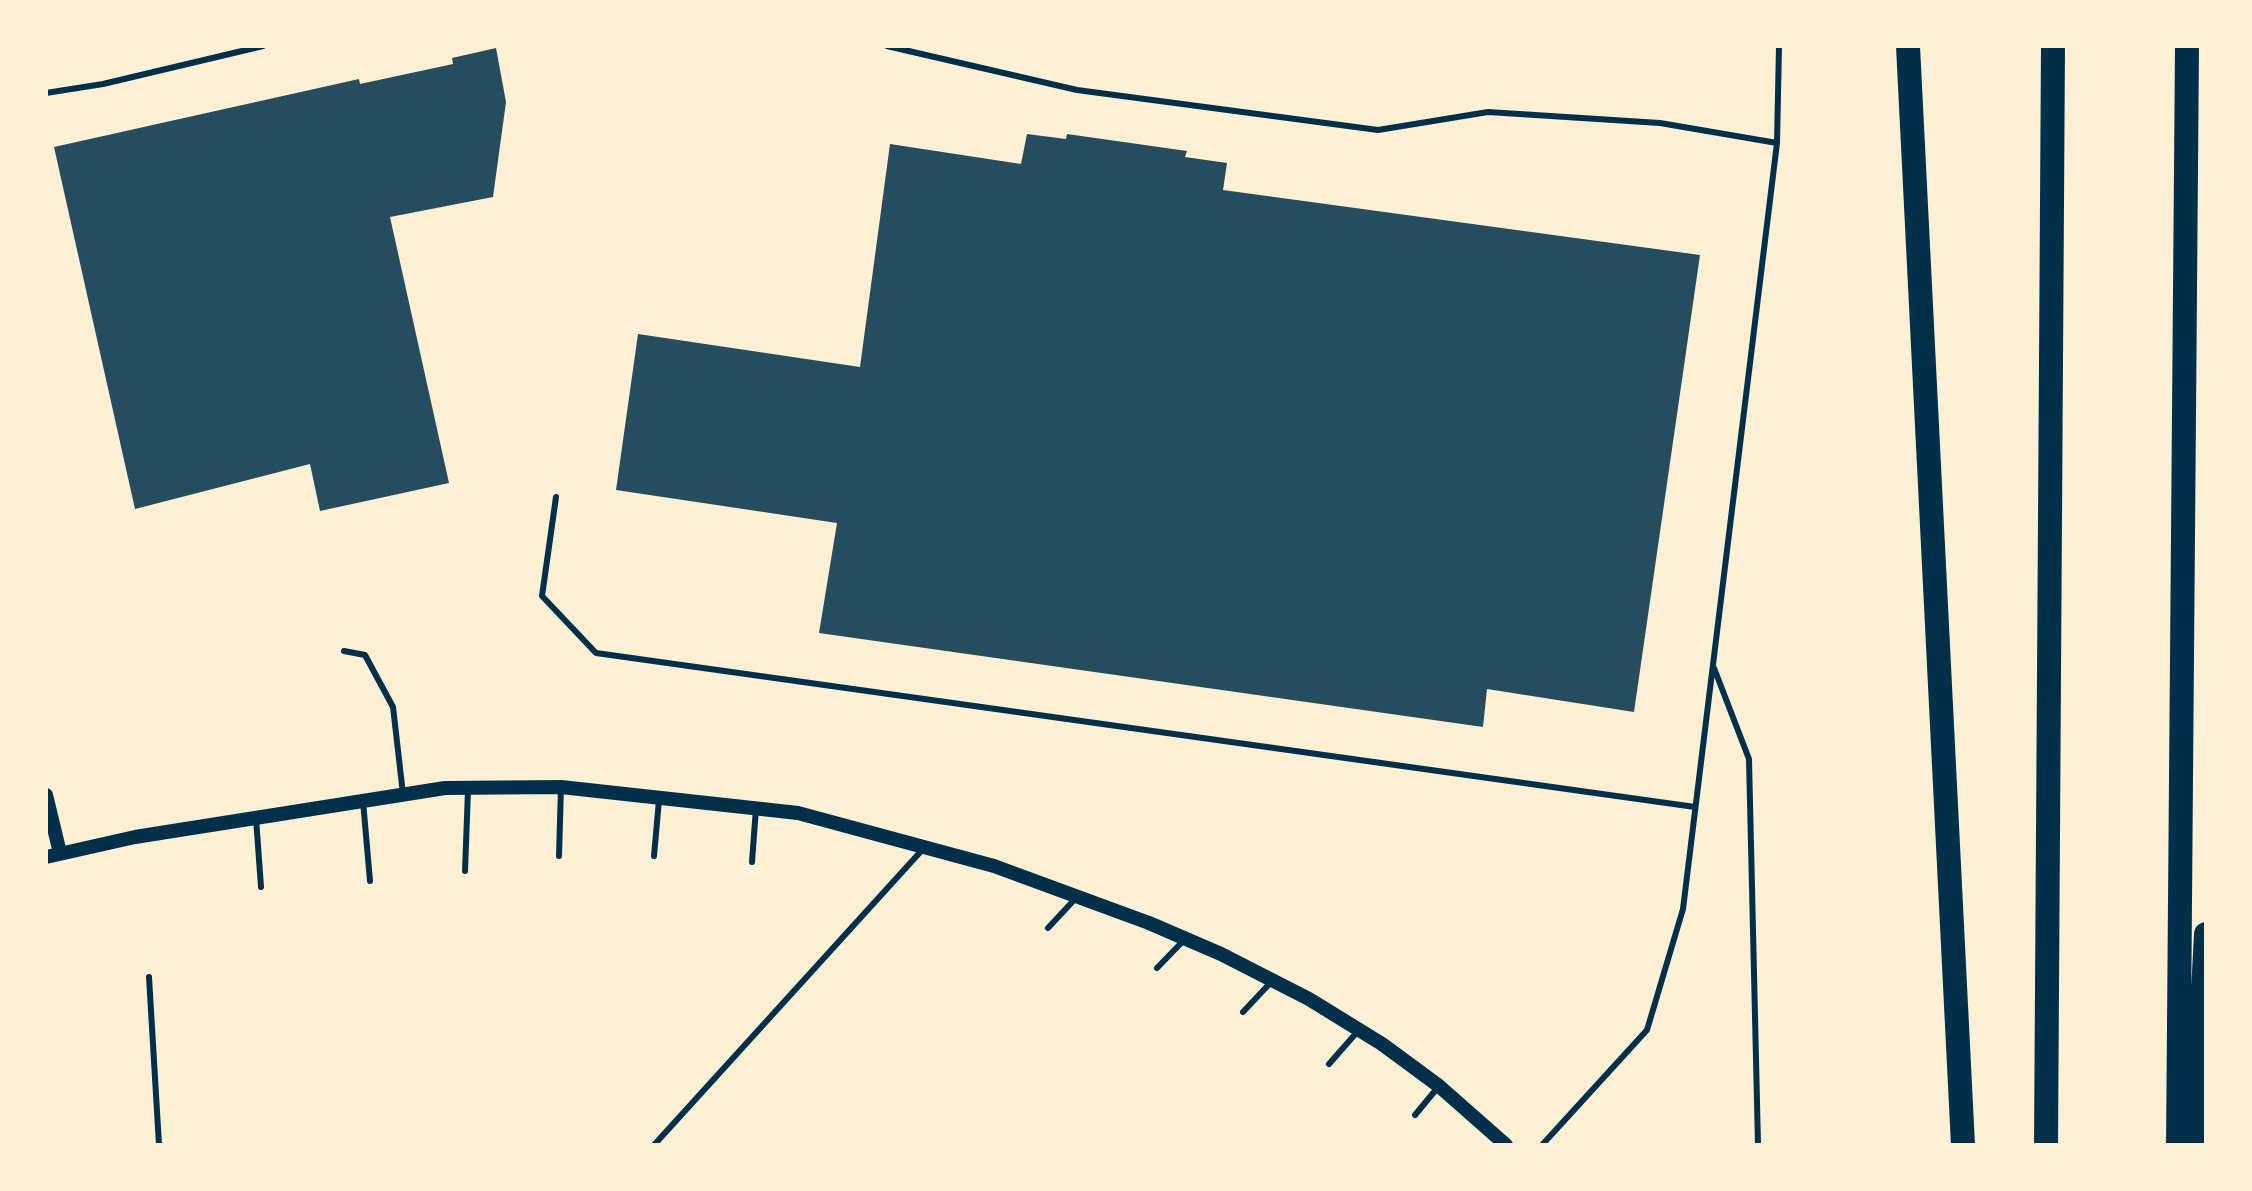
<!DOCTYPE html>
<style>
body{margin:0}
#map{position:relative;width:2252px;height:1191px;overflow:hidden;background:#fdf0d5;font-family:Lato,sans-serif}
canvas{display:block}
.frame{position:absolute;inset:0;border:48px solid #fdf0d5;pointer-events:none}
</style>
<div id="map">
<canvas width="2252" height="1191"></canvas>
<div class="frame"></div>
</div>
<script>
const g = document.querySelector('canvas').getContext('2d');
g.lineJoin = 'round';
function fillPath(path, color) { g.fillStyle = color; g.fill(path, 'evenodd'); }
const toPath = rows => new Path2D(rows.map(r => 'M' + r).join(''));
function stroke(path, color, width, dash) { g.strokeStyle = color; g.lineWidth = width; g.lineCap = dash ? 'butt' : 'round'; g.setLineDash(dash || []); g.stroke(path); }
fillPath(toPath([
 [496,48,506,102,493,197,390,217,449,483,320,511,310,464,135,509,54,147,359,79,360,84,453,64,452,58],
 [1027,134,1066,139,1067,134,1187,151,1185,157,1227,163,1223,190,1700,255,1634,712,1487,689,1483,727,819,633,837,523,616,490,638,334,860,367,890,144,1021,164]
]), '#264d5e');
stroke(toPath([
 [887,46,1077,90,1378,130,1488,112,1660,123,1777,143],
 [46,93,103,84,263,46],
 [556,497,542,596,596,653,1695,807],
 [344,651,365,655,393,707,403,794],
 [1714,668,1749,759,1758,1145],
 [363,801,370,881],
 [256,818,261,887],
 [559,856,561,787],
 [654,856,659,800],
 [752,862,756,808],
 [465,871,468,790],
 [1048,928,1075,899],
 [1157,968,1185,939],
 [149,977,159,1145],
 [1243,1012,1273,980],
 [1329,1064,1358,1031],
 [1415,1115,1439,1086],
 [654,1145,923,849],
 [1542,1145,1647,1030,1683,909,1777,143,1779,46]
]), '#003049', 6);
stroke(toPath([
 [46,795,60,853],
 [46,857,135,837,445,788,561,787,798,813,994,866,1149,923,1221,954,1309,999,1382,1044,1439,1086,1506,1145]
]), '#003049', 14);
stroke(toPath([
 [1908,46,1963,1145],
 [2046,1145,2053,46],
 [2178,1145,2187,46],
 [2195,1145,2206,934]
]), '#003049', 24);
</script>
